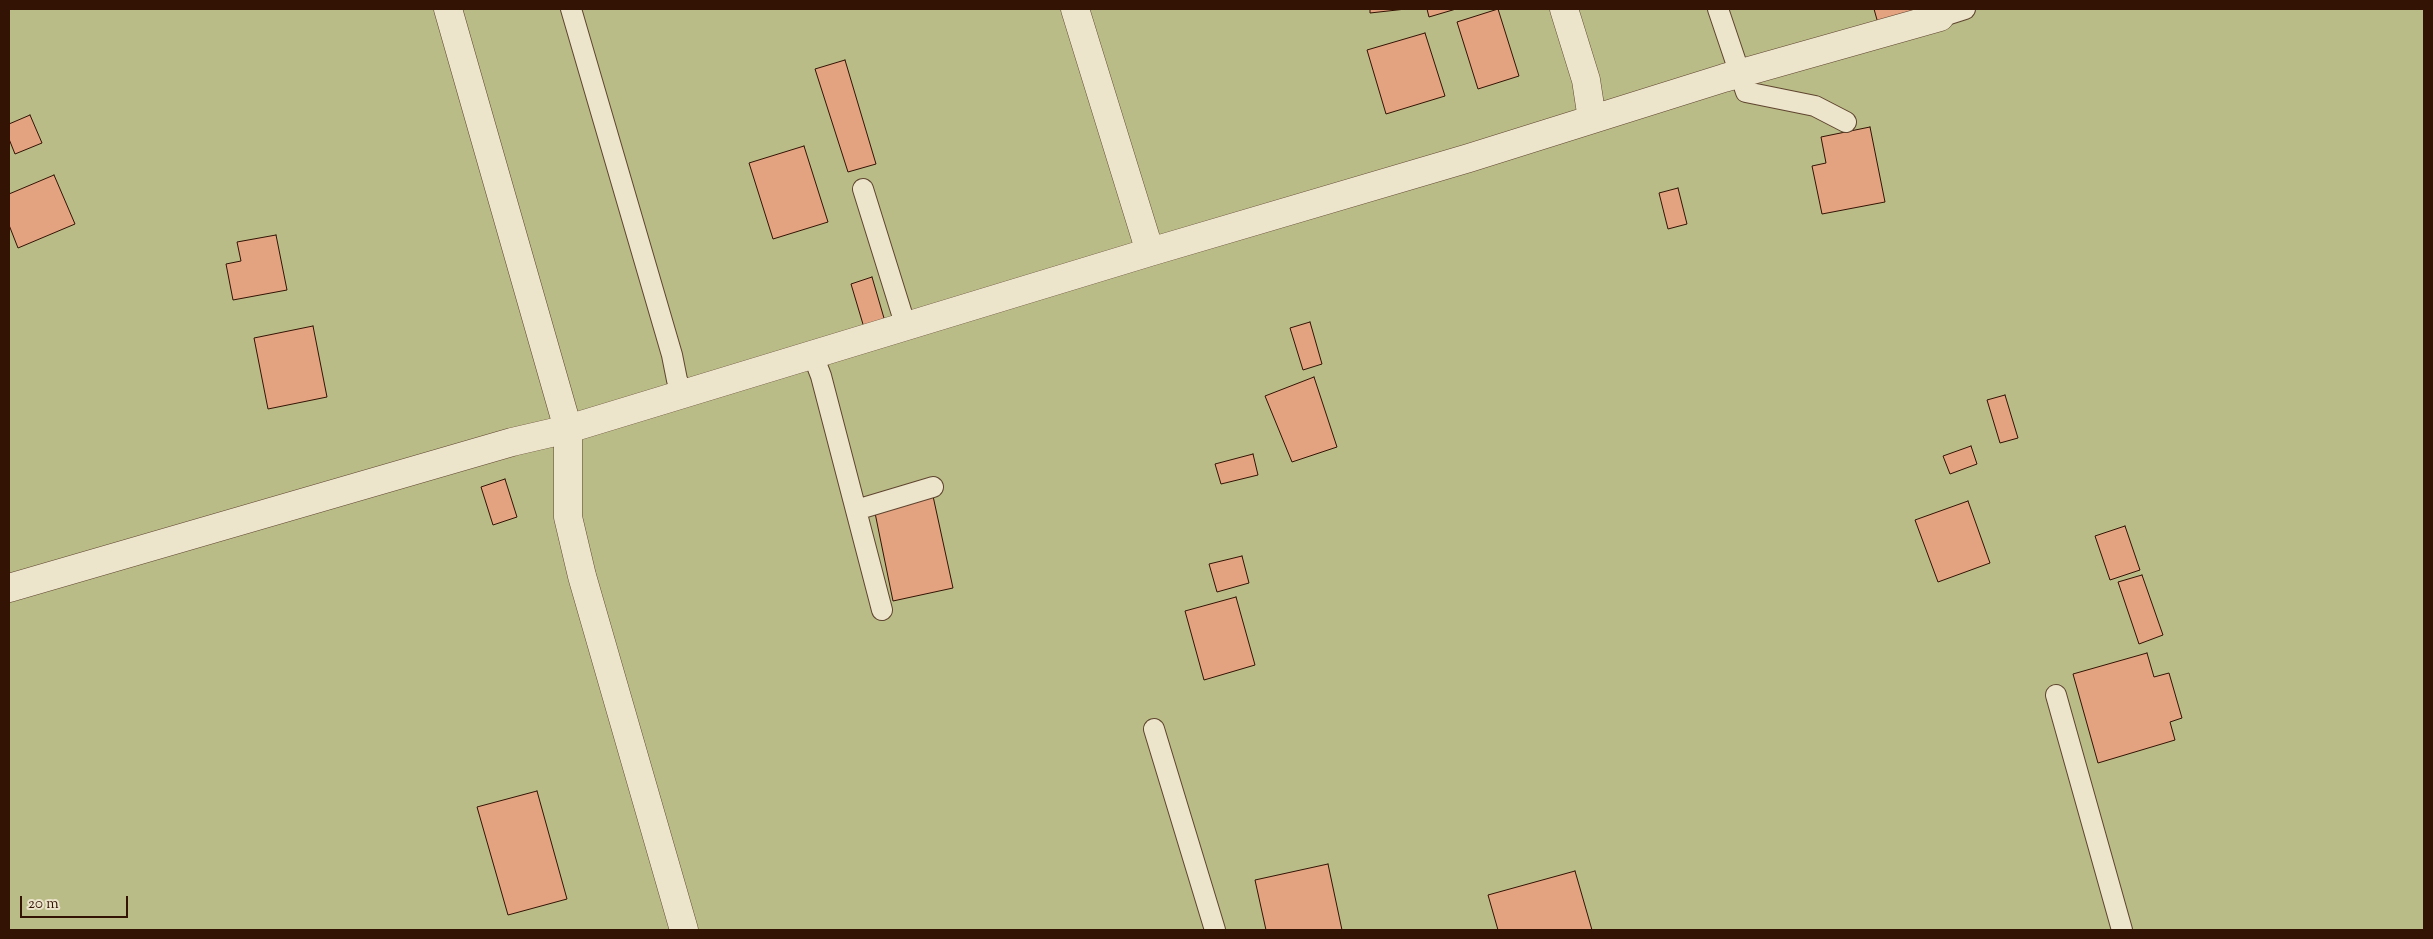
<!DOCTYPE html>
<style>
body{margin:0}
#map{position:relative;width:2433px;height:939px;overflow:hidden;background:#e2d6af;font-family:"Sorts Mill Goudy",serif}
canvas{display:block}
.frame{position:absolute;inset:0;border:10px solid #331304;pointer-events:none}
.scale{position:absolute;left:20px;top:896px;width:108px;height:22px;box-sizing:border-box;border:2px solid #331304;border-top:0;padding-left:6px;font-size:15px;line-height:18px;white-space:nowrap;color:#331304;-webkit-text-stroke:4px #ece4cb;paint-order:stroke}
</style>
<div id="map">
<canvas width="2433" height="939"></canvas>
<div class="frame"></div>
<div class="scale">20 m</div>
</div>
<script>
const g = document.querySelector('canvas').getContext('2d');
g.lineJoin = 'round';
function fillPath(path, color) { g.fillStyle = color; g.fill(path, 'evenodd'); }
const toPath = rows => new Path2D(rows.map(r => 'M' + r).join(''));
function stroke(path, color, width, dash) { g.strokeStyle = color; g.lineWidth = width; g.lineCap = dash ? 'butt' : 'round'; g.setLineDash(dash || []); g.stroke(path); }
fillPath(toPath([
 [9,9,2424,9,2424,930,9,930]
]), '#b9bc87');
const building = toPath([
 [1370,9,1406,9,1370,13,1370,9],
 [1427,9,1456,9,1429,17,1427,9],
 [1498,9,1519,76,1478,89,1457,22,1498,9],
 [1874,9,1917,9,1919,15,1879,27,1874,9],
 [1425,33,1445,96,1386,114,1367,50,1425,33],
 [845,60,876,164,848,172,815,69,845,60],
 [30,115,42,143,15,154,9,139,9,124,30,115],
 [1870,127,1885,202,1822,214,1812,166,1826,163,1821,137,1870,127],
 [804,146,828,222,773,239,749,163,804,146],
 [54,175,75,224,18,248,9,225,9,194,54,175],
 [1678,188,1687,224,1668,229,1659,193,1678,188],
 [276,235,287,290,233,300,226,264,241,261,237,242,276,235],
 [872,277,886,325,865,331,851,284,872,277],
 [1310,322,1322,364,1303,370,1290,328,1310,322],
 [313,326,327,397,268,409,254,338,313,326],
 [1314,377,1337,447,1292,462,1265,396,1314,377],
 [2005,395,2018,438,2000,443,1987,400,2005,395],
 [1971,446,1977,464,1950,474,1943,456,1971,446],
 [1253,454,1258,475,1221,484,1215,464,1253,454],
 [505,479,517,517,493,525,481,487,505,479],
 [933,496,953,588,893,601,874,508,933,496],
 [1968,501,1990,563,1938,582,1915,520,1968,501],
 [2125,526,2140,570,2110,580,2095,536,2125,526],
 [1242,556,1249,583,1217,592,1209,564,1242,556],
 [2142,575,2163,635,2139,644,2118,582,2142,575],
 [1236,597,1255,665,1204,680,1185,611,1236,597],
 [2147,653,2154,677,2169,673,2182,718,2170,722,2175,740,2098,763,2073,674,2147,653],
 [537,791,567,899,508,915,477,807,537,791],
 [1328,864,1342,930,1266,930,1255,880,1328,864],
 [1575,871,1592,930,1498,930,1488,895,1575,871]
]);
fillPath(building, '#e3a280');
stroke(building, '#331304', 1);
const lane = toPath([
 [571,9,672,355,677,380,684,394],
 [1718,9,1746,92,1815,106,1846,122],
 [1940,17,1965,9],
 [863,189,906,327],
 [813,355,821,376,882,610],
 [856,510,933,487],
 [2056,695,2122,930],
 [1154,729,1215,930]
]);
const street = toPath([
 [448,9,568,429,568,517,582,576,684,930],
 [1075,9,1150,252],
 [1564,9,1586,80,1592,119],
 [9,588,512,442,568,429,1150,252,1469,158,1724,78,1940,17]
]);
stroke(lane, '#5f442f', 22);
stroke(street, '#5f442f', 29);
stroke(lane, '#ece4cb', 20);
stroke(street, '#ece4cb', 28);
</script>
